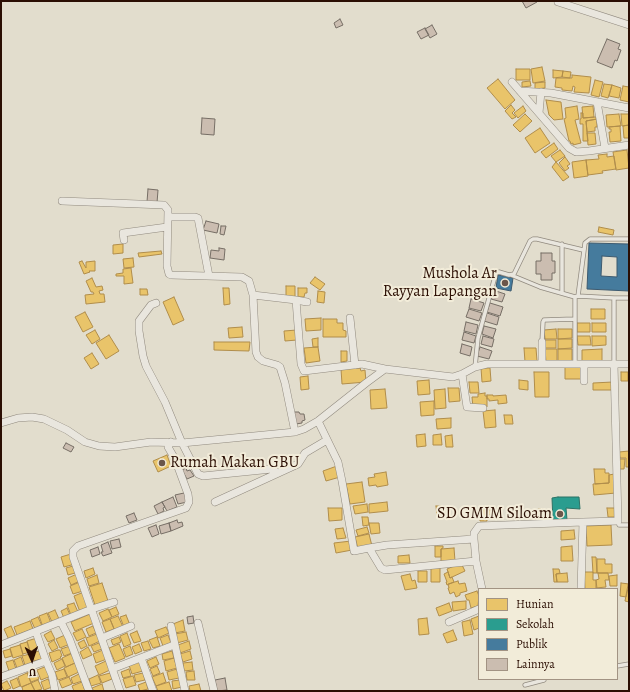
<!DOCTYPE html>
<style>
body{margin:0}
#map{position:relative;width:630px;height:692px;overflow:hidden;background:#e2ddcd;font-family:Alegreya,serif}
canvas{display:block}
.frame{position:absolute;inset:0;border:2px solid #2b0e03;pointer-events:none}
.legend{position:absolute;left:478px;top:588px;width:140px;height:92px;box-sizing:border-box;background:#f2ecd9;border:1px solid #a29383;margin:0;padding:5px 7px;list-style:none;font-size:12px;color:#2b0e03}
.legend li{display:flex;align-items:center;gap:8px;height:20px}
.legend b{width:20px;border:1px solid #a29383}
.north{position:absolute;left:12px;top:640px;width:40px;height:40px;-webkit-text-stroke:3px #f2ecd9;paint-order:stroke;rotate:177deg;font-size:11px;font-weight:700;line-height:16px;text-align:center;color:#2b0e03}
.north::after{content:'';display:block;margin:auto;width:14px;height:18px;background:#2b0e03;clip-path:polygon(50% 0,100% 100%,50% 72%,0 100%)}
</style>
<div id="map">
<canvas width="630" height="692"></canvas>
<div class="frame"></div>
<ul class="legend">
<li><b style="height:11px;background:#e9c46a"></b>Hunian</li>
<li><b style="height:11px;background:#2a9d8f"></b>Sekolah</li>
<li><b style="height:11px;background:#457b9d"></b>Publik</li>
<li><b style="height:11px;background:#cbbdb0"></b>Lainnya</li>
</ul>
<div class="north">U</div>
</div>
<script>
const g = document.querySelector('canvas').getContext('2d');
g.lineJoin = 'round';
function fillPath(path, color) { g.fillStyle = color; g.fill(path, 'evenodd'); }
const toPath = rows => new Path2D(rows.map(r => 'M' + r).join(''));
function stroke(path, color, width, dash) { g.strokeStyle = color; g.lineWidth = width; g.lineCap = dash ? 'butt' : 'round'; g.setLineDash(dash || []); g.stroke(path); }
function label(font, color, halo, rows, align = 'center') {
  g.font = font + ' Alegreya,serif'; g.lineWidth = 4; g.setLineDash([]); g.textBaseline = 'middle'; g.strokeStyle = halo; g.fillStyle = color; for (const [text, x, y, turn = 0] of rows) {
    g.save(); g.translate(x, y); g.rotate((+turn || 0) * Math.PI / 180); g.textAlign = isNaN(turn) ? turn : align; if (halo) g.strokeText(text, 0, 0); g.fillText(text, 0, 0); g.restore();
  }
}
const homes = toPath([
 [542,67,545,81,533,83,531,69,542,67],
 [516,69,530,69,530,80,516,80,516,69],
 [553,70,563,71,562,77,553,78,553,70],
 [563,71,571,72,570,78,562,77,563,71],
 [572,75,591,77,589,93,574,92,575,87,573,86,572,91,562,90,562,88,555,87,556,78,572,78,572,75],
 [498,79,515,100,505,109,487,88,498,79],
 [595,80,603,82,599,97,591,95,595,80],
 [530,81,531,86,522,87,522,82,530,81],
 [545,82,545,88,535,89,535,83,545,82],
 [604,84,612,85,608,98,601,96,604,84],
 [612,85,621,88,619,98,609,96,612,85],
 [623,86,629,87,629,102,620,100,623,86],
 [546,100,561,102,563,119,554,120,549,115,546,100],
 [511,105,515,110,512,113,516,117,512,119,505,111,511,105],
 [523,106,526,111,518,118,514,113,523,106],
 [577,106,579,119,575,120,581,143,573,145,573,143,571,144,570,141,569,141,564,119,566,118,565,108,577,106],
 [593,106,594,117,583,118,582,107,593,106],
 [581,113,583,113,583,118,596,117,597,119,586,121,588,141,583,141,583,124,580,124,580,119,581,119,581,113],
 [525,114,532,121,520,132,513,125,525,114],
 [619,114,621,126,607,127,606,115,619,114],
 [621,114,629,114,629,125,622,126,621,114],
 [597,119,597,127,595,127,595,131,587,132,586,121,597,119],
 [629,125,629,138,624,138,623,126,629,125],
 [620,126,621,141,610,142,609,132,611,132,611,129,609,129,609,127,620,126],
 [540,128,550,143,535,153,525,138,540,128],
 [587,133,595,133,596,144,588,145,587,133],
 [554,143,558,149,546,158,541,152,554,143],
 [560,150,565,156,556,162,551,156,560,150],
 [627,150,629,168,616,170,613,152,627,150],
 [607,154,607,157,614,156,616,169,602,171,603,173,588,175,586,160,599,159,598,155,607,154],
 [565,157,570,164,567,166,569,168,565,171,559,163,565,157],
 [586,160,588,176,574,178,572,162,586,160],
 [556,162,569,177,563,181,552,167,556,162],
 [599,227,614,230,613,235,598,232,599,227],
 [123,244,123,253,113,254,113,245,123,244],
 [161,251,162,254,139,257,138,253,161,251],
 [133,258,134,267,124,268,123,259,133,258],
 [82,261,86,268,86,262,95,261,95,271,89,271,90,272,84,274,79,262,82,261],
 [131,268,133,283,124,284,124,276,116,276,116,274,123,273,123,269,131,268],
 [315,277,325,284,320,290,310,283,315,277],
 [92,278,96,287,102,286,103,290,99,291,100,294,104,294,105,302,86,304,85,295,94,294,93,292,91,292,86,281,92,278],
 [286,286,295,286,295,297,286,297,286,286],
 [223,288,229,288,230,304,224,305,223,288],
 [298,288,307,288,307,293,305,293,304,297,298,297,298,288],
 [140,289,147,289,148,295,140,295,140,289],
 [318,291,325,292,324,303,317,302,318,291],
 [174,297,184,320,173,325,163,302,174,297],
 [591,309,605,309,605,319,591,319,591,309],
 [85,312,93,327,83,332,75,317,85,312],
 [321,318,321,330,306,331,305,319,321,318],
 [323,319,337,319,337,323,343,323,343,330,346,331,346,337,323,337,323,319],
 [577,323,590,323,590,332,577,332,577,323],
 [592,323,606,323,606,332,592,332,592,323],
 [242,327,243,337,229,338,228,328,242,327],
 [556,329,557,339,545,339,544,330,556,329],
 [558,329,572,329,572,338,558,339,558,329],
 [95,330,100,339,92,344,86,335,95,330],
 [297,330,297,340,285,341,284,331,297,330],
 [109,335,119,351,106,359,96,343,109,335],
 [577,336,590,336,591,345,578,345,577,336],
 [592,336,606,336,606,345,592,346,592,336],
 [318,338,318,347,313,347,312,339,318,338],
 [558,339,572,339,572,348,558,349,558,339],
 [545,340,556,340,556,348,545,348,545,340],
 [214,342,250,342,249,351,214,350,214,342],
 [318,347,320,361,306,363,304,348,318,347],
 [524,348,536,348,537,361,525,362,524,348],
 [545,349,557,349,557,362,546,362,545,349],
 [558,349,572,349,572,362,558,362,558,349],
 [602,349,602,361,582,361,582,350,602,349],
 [341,351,347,351,347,361,341,362,341,351],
 [92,353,99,364,91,369,84,358,92,353],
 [565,366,582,366,581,379,565,379,565,366],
 [360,368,361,371,365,370,366,382,342,384,341,369,360,368],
 [481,368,490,368,491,381,482,382,481,368],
 [534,372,549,372,549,397,535,397,534,372],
 [621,372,628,372,628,381,621,381,621,372],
 [308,376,309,389,301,390,300,377,308,376],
 [429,380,430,394,418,395,417,381,429,380],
 [519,380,528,381,528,390,519,389,519,380],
 [469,382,478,382,479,393,470,393,469,382],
 [613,382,613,390,593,390,593,383,613,382],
 [448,388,459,388,460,401,449,402,448,388],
 [385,389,387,408,371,409,370,390,385,389],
 [445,389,446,408,435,409,434,390,445,389],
 [485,393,485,396,487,396,487,407,473,408,472,397,478,397,478,394,485,393],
 [487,395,493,395,493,396,506,395,507,403,498,404,498,400,489,401,489,399,487,399,487,395],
 [434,401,434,415,421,416,420,402,434,401],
 [495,410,496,427,485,428,483,411,495,410],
 [504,415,512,415,513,424,505,424,504,415],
 [451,418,451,428,437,429,436,419,451,418],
 [425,434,426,446,417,447,416,435,425,434],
 [441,434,442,445,433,445,433,435,441,434],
 [452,435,453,447,446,447,445,436,452,435],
 [629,451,629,470,629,467,626,467,626,458,620,458,619,452,629,451],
 [167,455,171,466,158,472,153,461,167,455],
 [617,459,625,459,624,469,617,469,617,459],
 [337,466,340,477,326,481,323,471,337,466],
 [594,469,605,469,605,473,609,473,609,483,595,484,594,469],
 [386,472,388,485,377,487,376,485,369,486,368,478,375,477,374,474,386,472],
 [614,474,616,493,594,495,593,484,609,483,609,475,614,474],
 [362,482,365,502,350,504,346,484,362,482],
 [387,502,388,511,369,513,369,504,387,502],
 [367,504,368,512,355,514,353,506,367,504],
 [436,506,442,506,443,516,437,516,436,506],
 [487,506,487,510,491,510,491,515,487,515,487,521,480,521,479,507,487,506],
 [328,508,342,508,342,520,329,521,328,508],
 [607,508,615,508,616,517,608,517,607,508],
 [539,509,544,509,545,518,540,519,539,509],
 [362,517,368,517,369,525,363,526,362,517],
 [369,523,379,523,380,533,371,534,369,523],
 [611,525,612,545,587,546,586,526,611,525],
 [367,527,369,533,358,536,356,530,367,527],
 [343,528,346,538,337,539,335,529,343,528],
 [574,530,575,539,561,540,561,531,574,530],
 [369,534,372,546,358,549,355,537,369,534],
 [351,541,352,550,336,553,334,543,351,541],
 [435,546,443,546,443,548,441,549,441,557,435,557,435,546],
 [572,546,573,561,561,561,561,547,572,546],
 [454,548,455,561,441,561,441,549,454,548],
 [71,554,75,564,64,567,61,557,71,554],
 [409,555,410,563,398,563,398,556,409,555],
 [592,557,596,557,597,573,593,573,592,557],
 [597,559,605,559,605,564,612,564,612,573,597,573,597,559],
 [461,563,465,571,450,578,447,569,461,563],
 [73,566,75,573,68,575,66,568,73,566],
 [93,568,95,574,86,578,84,571,93,568],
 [431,568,440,568,440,582,431,582,431,568],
 [553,569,559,569,560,573,556,574,557,582,554,582,553,569],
 [418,571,427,571,427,582,418,582,418,571],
 [448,572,450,578,452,577,454,582,447,585,446,582,447,582,444,574,448,572],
 [584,572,593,572,593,580,596,580,597,589,585,589,584,572],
 [567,573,568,582,557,582,556,574,567,573],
 [598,573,608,573,609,580,605,580,606,587,596,588,596,580,599,579,598,573],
 [77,574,80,581,71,585,68,578,77,574],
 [410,574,412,581,415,580,417,588,405,590,401,576,410,574],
 [97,575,99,583,89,586,87,579,97,575],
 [617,575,617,586,610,586,609,576,617,575],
 [458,581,459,584,465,583,467,591,460,593,460,595,456,597,454,592,450,594,448,588,449,588,448,584,458,581],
 [80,582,83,591,73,594,70,586,80,582],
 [102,583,108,601,95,605,89,587,102,583],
 [621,583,629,584,626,597,620,596,621,583],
 [628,585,629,586,629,602,625,601,628,585],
 [477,591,479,596,478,606,471,608,469,600,467,600,465,595,477,591],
 [84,592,90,608,80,612,74,596,84,592],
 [466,601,466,609,453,611,452,602,466,601],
 [74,603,78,612,71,615,67,605,74,603],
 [449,603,452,611,439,616,436,608,449,603],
 [116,607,119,614,112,617,109,610,116,607],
 [67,608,70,615,64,618,61,611,67,608],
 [108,609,112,617,103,621,99,613,108,609],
 [55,610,59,619,52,622,48,613,55,610],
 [47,613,51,623,43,627,39,616,47,613],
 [90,614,94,623,75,631,71,622,90,614],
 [126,615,130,625,124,627,120,617,126,615],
 [118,616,123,627,115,631,110,619,118,616],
 [479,616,479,628,474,630,471,619,479,616],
 [38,617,42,626,35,629,31,620,38,617],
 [427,618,429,634,419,635,418,619,427,618],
 [110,619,114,629,106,632,102,622,110,619],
 [183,620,185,631,175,633,173,624,183,620],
 [470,620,473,634,464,636,462,622,470,620],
 [30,621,33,629,17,635,14,627,30,621],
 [11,626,16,637,9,640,4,629,11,626],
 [93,626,96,633,89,636,86,629,93,626],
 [166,627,169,633,158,638,155,631,166,627],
 [82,629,86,637,77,641,73,633,82,629],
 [453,630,457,640,447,643,443,634,453,630],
 [51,631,55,639,48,642,44,635,51,631],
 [137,631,141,641,134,643,130,634,137,631],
 [186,632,188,640,177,643,175,634,186,632],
 [127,633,131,644,124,647,120,636,127,633],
 [97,634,100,641,89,646,86,638,97,634],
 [65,635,70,644,60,648,56,639,65,635],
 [168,635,171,643,163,646,160,638,168,635],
 [119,637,121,642,113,645,111,640,119,637],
 [157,637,160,646,153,648,149,640,157,637],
 [37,638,39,648,30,651,27,641,37,638],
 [54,640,58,648,52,651,48,644,54,640],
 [84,640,87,646,81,649,78,643,84,640],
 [148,641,151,649,144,651,141,643,148,641],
 [189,641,191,649,180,653,178,645,189,641],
 [27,642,30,652,23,654,20,644,27,642],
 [99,643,102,649,94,652,91,646,99,643],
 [119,644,125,658,115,662,109,648,119,644],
 [139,644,142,651,135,654,132,647,139,644],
 [20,645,23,655,13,658,10,648,20,645],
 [70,646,72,653,64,656,61,649,70,646],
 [130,646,133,654,126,657,123,649,130,646],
 [88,647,92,655,83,659,80,652,88,647],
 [10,649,12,656,5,658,3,651,10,649],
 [58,650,60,650,62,656,60,657,61,658,52,662,49,653,58,650],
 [103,650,107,659,96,663,93,654,103,650],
 [39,651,42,659,34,661,32,653,39,651],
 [172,651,174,658,163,660,162,654,172,651],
 [190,651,192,659,183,662,180,654,190,651],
 [73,653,77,662,66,667,62,658,73,653],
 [30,654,33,663,25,665,22,656,30,654],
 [21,657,24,666,17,668,14,660,21,657],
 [156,657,159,664,150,668,147,661,156,657],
 [174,658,177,668,166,671,164,661,174,658],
 [62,659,65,666,57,670,54,663,62,659],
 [13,660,16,669,9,671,6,662,13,660],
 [106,661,110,670,99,675,95,666,106,661],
 [140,661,143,671,132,674,129,665,140,661],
 [192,662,193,670,184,671,183,663,192,662],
 [75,663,79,672,68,677,64,668,75,663],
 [47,666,51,676,41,680,37,670,47,666],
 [157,666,160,673,153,676,150,669,157,666],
 [64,669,67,677,58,680,55,672,64,669],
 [129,669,131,676,123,678,121,672,129,669],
 [177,669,179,678,169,680,167,672,177,669],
 [35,670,39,679,31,682,27,673,35,670],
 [194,671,195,680,187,680,186,672,194,671],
 [27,673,31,683,21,687,18,677,27,673],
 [110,673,112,679,102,683,99,676,110,673],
 [143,673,145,680,136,682,134,675,143,673],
 [163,673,166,682,156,686,152,677,163,673],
 [79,674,82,681,73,684,71,678,79,674],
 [98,675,101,683,91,686,89,679,98,675],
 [133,676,136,685,126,688,123,679,133,676],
 [69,677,72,684,62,688,59,681,69,677],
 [17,678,20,686,13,689,10,681,17,678],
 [48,679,52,687,44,690,41,682,48,679],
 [38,680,42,689,35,691,31,683,38,680],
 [180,680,182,687,173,689,172,681,180,680],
 [7,681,11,688,4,691,1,684,7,681],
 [82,682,85,691,74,691,72,686,82,682],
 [146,682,148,689,140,691,138,685,146,682],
 [169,682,172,691,158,691,156,686,169,682],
 [31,683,35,691,23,691,22,687,31,683],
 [102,684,104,691,94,691,92,688,102,684],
 [199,684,201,691,190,691,189,686,199,684]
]);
fillPath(homes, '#e9c46a');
stroke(homes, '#b08d4b', 1);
const schools = toPath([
 [558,497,579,497,580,509,566,508,567,520,553,521,552,498,558,497]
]);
fillPath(schools, '#2a9d8f');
stroke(schools, '#2a7265', 1);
const public = toPath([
 [589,243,629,244,629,291,587,289,589,243],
 [602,256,617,257,617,277,601,276,602,256],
 [498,275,513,278,511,291,496,288,498,275]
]);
fillPath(public, '#457b9d');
stroke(public, '#3d5a6f', 1);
const building = toPath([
 [522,1,536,1,537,2,526,8,522,1],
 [340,19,343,25,336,28,334,23,340,19],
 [432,25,437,34,430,38,425,29,432,25],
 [425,28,429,35,421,39,417,32,425,28],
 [607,39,620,44,618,49,621,50,617,61,615,60,612,68,597,62,607,39],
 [202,118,215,119,214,135,201,134,202,118],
 [148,189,158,190,157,203,147,202,148,189],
 [206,221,219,224,217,233,203,230,206,221],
 [221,226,226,226,224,235,220,234,221,226],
 [219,248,225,249,224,260,210,258,211,250,219,251,219,248],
 [541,253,552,253,552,261,555,261,555,273,552,273,552,280,541,280,541,274,536,274,536,261,541,261,541,253],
 [493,290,505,294,502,302,491,299,493,290],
 [471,299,484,303,481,311,469,308,471,299],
 [490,303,503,307,500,316,487,312,490,303],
 [469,309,482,313,479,321,466,317,469,309],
 [487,313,499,317,497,325,484,321,487,313],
 [466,322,478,325,476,334,464,331,466,322],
 [484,326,496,329,493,338,482,334,484,326],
 [464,332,476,336,474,343,462,340,464,332],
 [483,336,494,339,492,347,481,344,483,336],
 [462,344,472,347,470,356,460,353,462,344],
 [480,347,492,351,489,359,477,356,480,347],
 [294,412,299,412,300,414,304,414,305,420,302,421,302,423,296,424,294,412],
 [66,443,74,447,71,452,63,448,66,443],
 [187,459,190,465,182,469,179,464,187,459],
 [186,468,187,471,190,470,194,476,187,479,182,470,186,468],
 [184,493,187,502,178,504,175,495,184,493],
 [173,497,177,507,167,511,162,502,173,497],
 [162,502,165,507,163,508,164,511,158,514,154,506,162,502],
 [134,513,137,520,129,523,126,516,134,513],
 [177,520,178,523,182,522,183,526,171,531,169,523,177,520],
 [169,523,171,531,161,534,159,526,169,523],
 [156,525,159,534,152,537,148,528,156,525],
 [119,539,121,547,112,549,110,541,119,539],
 [108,542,112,553,103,556,101,552,103,552,101,545,108,542],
 [98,547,100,554,92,557,90,550,98,547],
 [193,616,194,623,188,624,187,617,193,616],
 [225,678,227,690,217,691,215,680,225,678]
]);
fillPath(building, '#cbbdb0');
stroke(building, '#766e65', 1);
const service = toPath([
 [562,244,562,293],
 [511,275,540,287,575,297],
 [578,296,614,298],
 [542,342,543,322,544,320,574,319],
 [575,364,575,297,578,296,585,243,590,239,629,239],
 [614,364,614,298,629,298],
 [475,367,478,338,496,273,499,272,509,275,514,274,530,241,533,239,537,239,583,250],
 [618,521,619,525,629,525],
 [617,666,629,664],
 [525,685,544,680]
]);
const minor = toPath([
 [558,2,629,25],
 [512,82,569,148,576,152,589,151,629,145],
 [520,91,551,93,629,108],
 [597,102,605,148],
 [539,113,541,92],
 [62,201,164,205,168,210,167,266,169,274,171,275,242,277,249,281,253,295],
 [168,217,195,217,198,218,209,276],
 [124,240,123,233,167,227],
 [296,300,307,302],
 [156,303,151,305,139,321,139,331,143,356,146,366,165,402,182,443,198,474,203,476,272,469,275,471,276,474],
 [350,318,355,365],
 [542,342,542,364],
 [462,374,467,407,483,408],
 [584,381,584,364],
 [318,421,338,462,342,481,354,551,369,548,381,568,385,570,476,561],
 [1,423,18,418,32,417,44,419,67,430,85,442,99,446,115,447,151,442,182,443,295,432,304,429,318,421,366,383,385,369,453,377,462,374,475,367,487,364,629,364],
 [295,432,285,383,280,367,277,365,263,361,258,357,256,352,253,295,296,300,301,364,304,371,362,364,385,369],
 [215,502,298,464,305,453,327,440],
 [583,522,618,521,614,364],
 [369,548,387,545,474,539],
 [482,589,476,561,474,539,474,533,479,526,583,522,581,589],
 [61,622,69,638,89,691],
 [449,622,479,609],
 [198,623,214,691],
 [171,626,185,691],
 [36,632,46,661],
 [102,638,131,626],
 [1,645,92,609,114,602],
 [141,658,153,691],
 [112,669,174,645],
 [1,677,46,661,52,675,55,691],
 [120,691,73,557,73,551,78,546,186,508,189,502,188,494,175,459,168,447,171,442]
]);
stroke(service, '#918a7f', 5);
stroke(minor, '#918a7f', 8);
stroke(service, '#e9e6de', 3.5);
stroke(minor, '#e9e6de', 7);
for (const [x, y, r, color] of [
 [505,283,4,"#6b564a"],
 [162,463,4,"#6b564a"],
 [560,514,4,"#6b564a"]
]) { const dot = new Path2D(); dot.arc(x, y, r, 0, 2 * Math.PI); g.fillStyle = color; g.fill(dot); stroke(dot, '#f2ecd9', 1.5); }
label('16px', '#2b0e03', '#f2ecd9', [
 ["Mushola Ar",497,274],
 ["Rayyan Lapangan",497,292],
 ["Rumah Makan GBU",170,463,"left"],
 ["SD GMIM Siloam",552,514]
], 'right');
</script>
